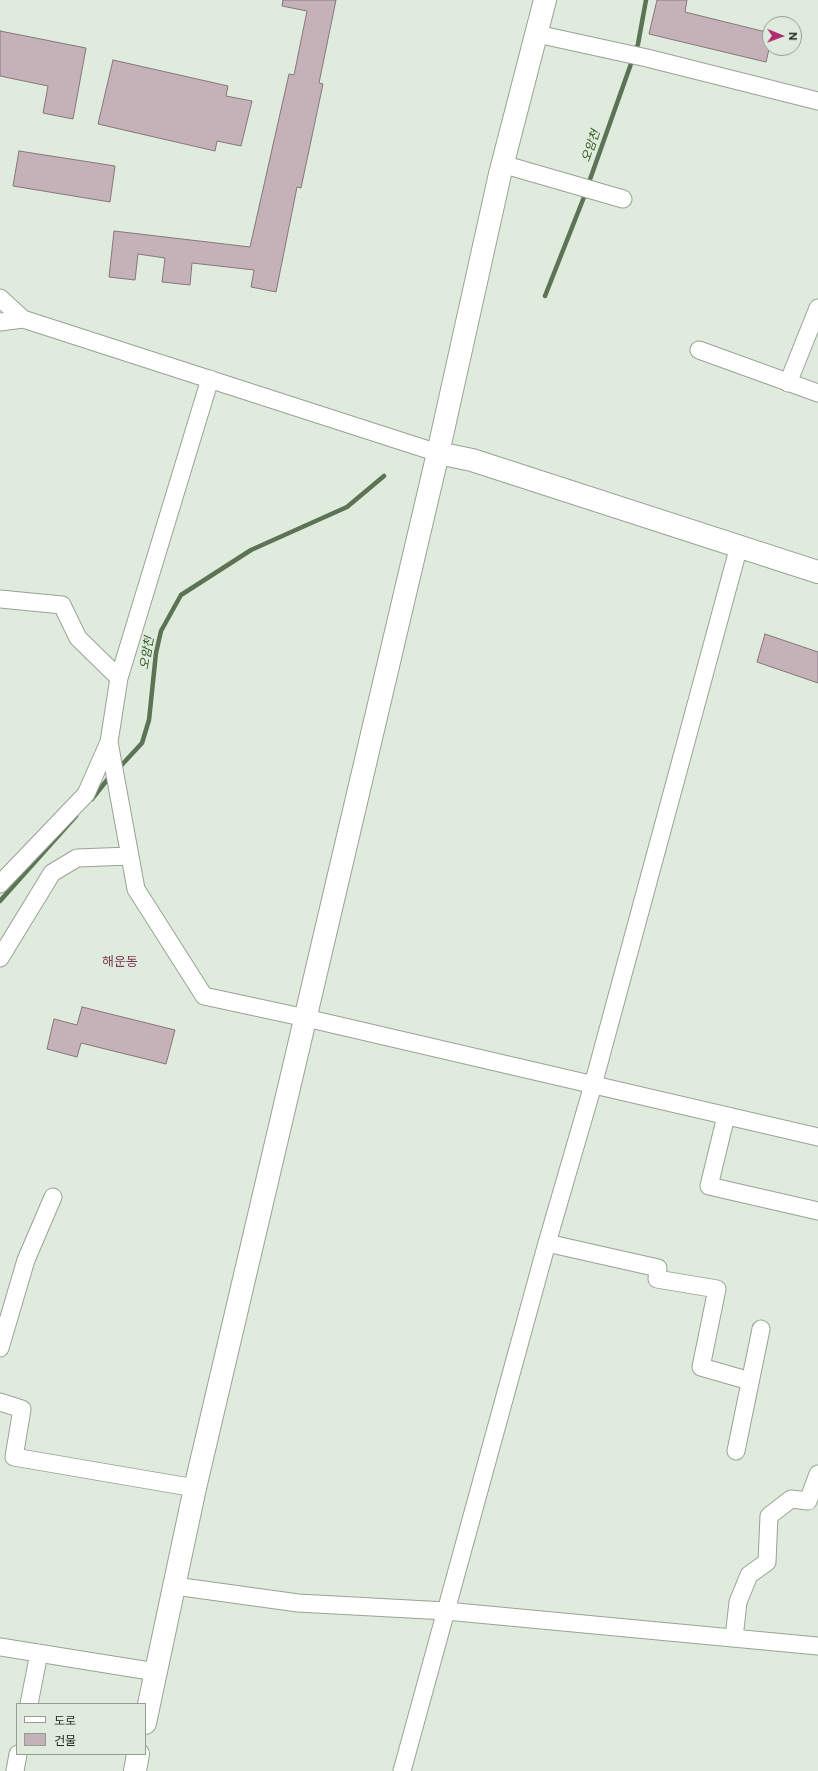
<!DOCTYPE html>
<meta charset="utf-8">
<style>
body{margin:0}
#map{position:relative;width:818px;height:1771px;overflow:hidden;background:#dfebdc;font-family:"Public Sans","Noto Sans KR",sans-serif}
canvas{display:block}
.legend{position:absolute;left:16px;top:1703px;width:130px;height:52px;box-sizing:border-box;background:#dfebdc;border:1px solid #959d92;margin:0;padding:5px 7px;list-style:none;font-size:12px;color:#252923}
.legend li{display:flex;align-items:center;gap:8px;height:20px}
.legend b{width:20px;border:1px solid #959d92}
.north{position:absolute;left:762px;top:16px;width:40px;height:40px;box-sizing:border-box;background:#dfebdc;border:1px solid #959d92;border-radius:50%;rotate:91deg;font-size:11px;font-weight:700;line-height:16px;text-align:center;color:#252923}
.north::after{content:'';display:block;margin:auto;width:14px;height:18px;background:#af2a70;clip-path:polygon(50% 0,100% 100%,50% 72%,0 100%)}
</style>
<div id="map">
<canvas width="818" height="1771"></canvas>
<ul class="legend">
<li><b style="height:5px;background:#fff"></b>도로</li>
<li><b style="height:11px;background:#c5b2b9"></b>건물</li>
</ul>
<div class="north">N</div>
</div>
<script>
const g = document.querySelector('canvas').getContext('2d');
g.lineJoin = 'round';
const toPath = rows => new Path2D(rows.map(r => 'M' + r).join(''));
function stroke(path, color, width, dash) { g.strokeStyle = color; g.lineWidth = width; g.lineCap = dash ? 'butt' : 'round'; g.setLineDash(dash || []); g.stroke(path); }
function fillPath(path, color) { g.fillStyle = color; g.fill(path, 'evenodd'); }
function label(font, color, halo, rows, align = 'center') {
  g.font = font + ' "Public Sans","Noto Sans KR",sans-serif'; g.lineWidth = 3; g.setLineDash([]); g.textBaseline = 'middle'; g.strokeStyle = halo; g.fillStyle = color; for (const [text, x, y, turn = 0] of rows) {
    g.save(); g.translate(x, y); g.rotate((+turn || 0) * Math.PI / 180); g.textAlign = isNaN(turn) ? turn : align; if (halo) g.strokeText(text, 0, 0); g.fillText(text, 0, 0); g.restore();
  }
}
stroke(toPath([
 [588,185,638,44,646,0],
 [545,296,586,192],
 [118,769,142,743,149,720,156,653,161,631,181,595,251,550,347,507,384,476],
 [92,799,111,775],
 [0,901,76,816]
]), '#5d7355', 4.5);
const building = toPath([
 [283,0,336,0,319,83,323,84,301,188,297,187,276,292,251,287,254,270,192,263,190,285,162,282,165,258,138,254,135,280,109,277,114,231,250,247,289,74,294,75,307,11,282,6,283,0],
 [657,0,687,0,685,12,770,33,770,45,766,62,649,34,657,0],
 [0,31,86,48,73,119,43,113,48,86,0,76,0,31],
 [113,60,228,86,226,96,252,101,241,146,217,141,215,151,98,124,113,60],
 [19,151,115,166,110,202,13,186,19,151],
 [765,634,818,652,818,683,757,662,765,634],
 [82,1007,175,1030,166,1064,81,1043,77,1057,47,1049,54,1019,77,1025,82,1007]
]);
fillPath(building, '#c5b2b9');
stroke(building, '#87757c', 1);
const minor = toPath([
 [537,34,647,58,818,101],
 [502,164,623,199],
 [0,298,23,319,438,453],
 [0,322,23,319],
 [699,350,818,393],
 [210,379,119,678,109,742,136,889,204,996,306,1018,818,1137],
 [788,383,818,308],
 [0,599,62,605,78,638,119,678],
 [0,884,86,794,109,742],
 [0,958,52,873,77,858,130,856],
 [726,1116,709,1186,818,1211],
 [547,1243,658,1268,657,1279,717,1289,701,1367,750,1381],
 [0,1348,26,1260,53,1197],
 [0,1402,22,1409,14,1457,195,1488],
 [736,1451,761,1329],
 [175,1586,298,1603,446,1611,818,1646],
 [734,1638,738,1602,749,1575,767,1562,769,1516,791,1499,808,1501,818,1474],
 [0,1647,156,1672],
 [29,1704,39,1653],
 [15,1771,18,1754],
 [402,1771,547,1243,593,1085,739,546]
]);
const major = toPath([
 [438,453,472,460,818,572],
 [145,1723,195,1488,438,453,500,174,545,0],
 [135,1771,138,1754]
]);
stroke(minor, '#98a394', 19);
stroke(major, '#98a394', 24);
stroke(minor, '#fff', 17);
stroke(major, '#fff', 22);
label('italic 12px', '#2d561d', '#dfebdc', [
 ["오암천",591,146,-71],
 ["오암천",147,653,-80]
]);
label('13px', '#7d3a58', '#dfebdc', [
 ["해운동",120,962]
]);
</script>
